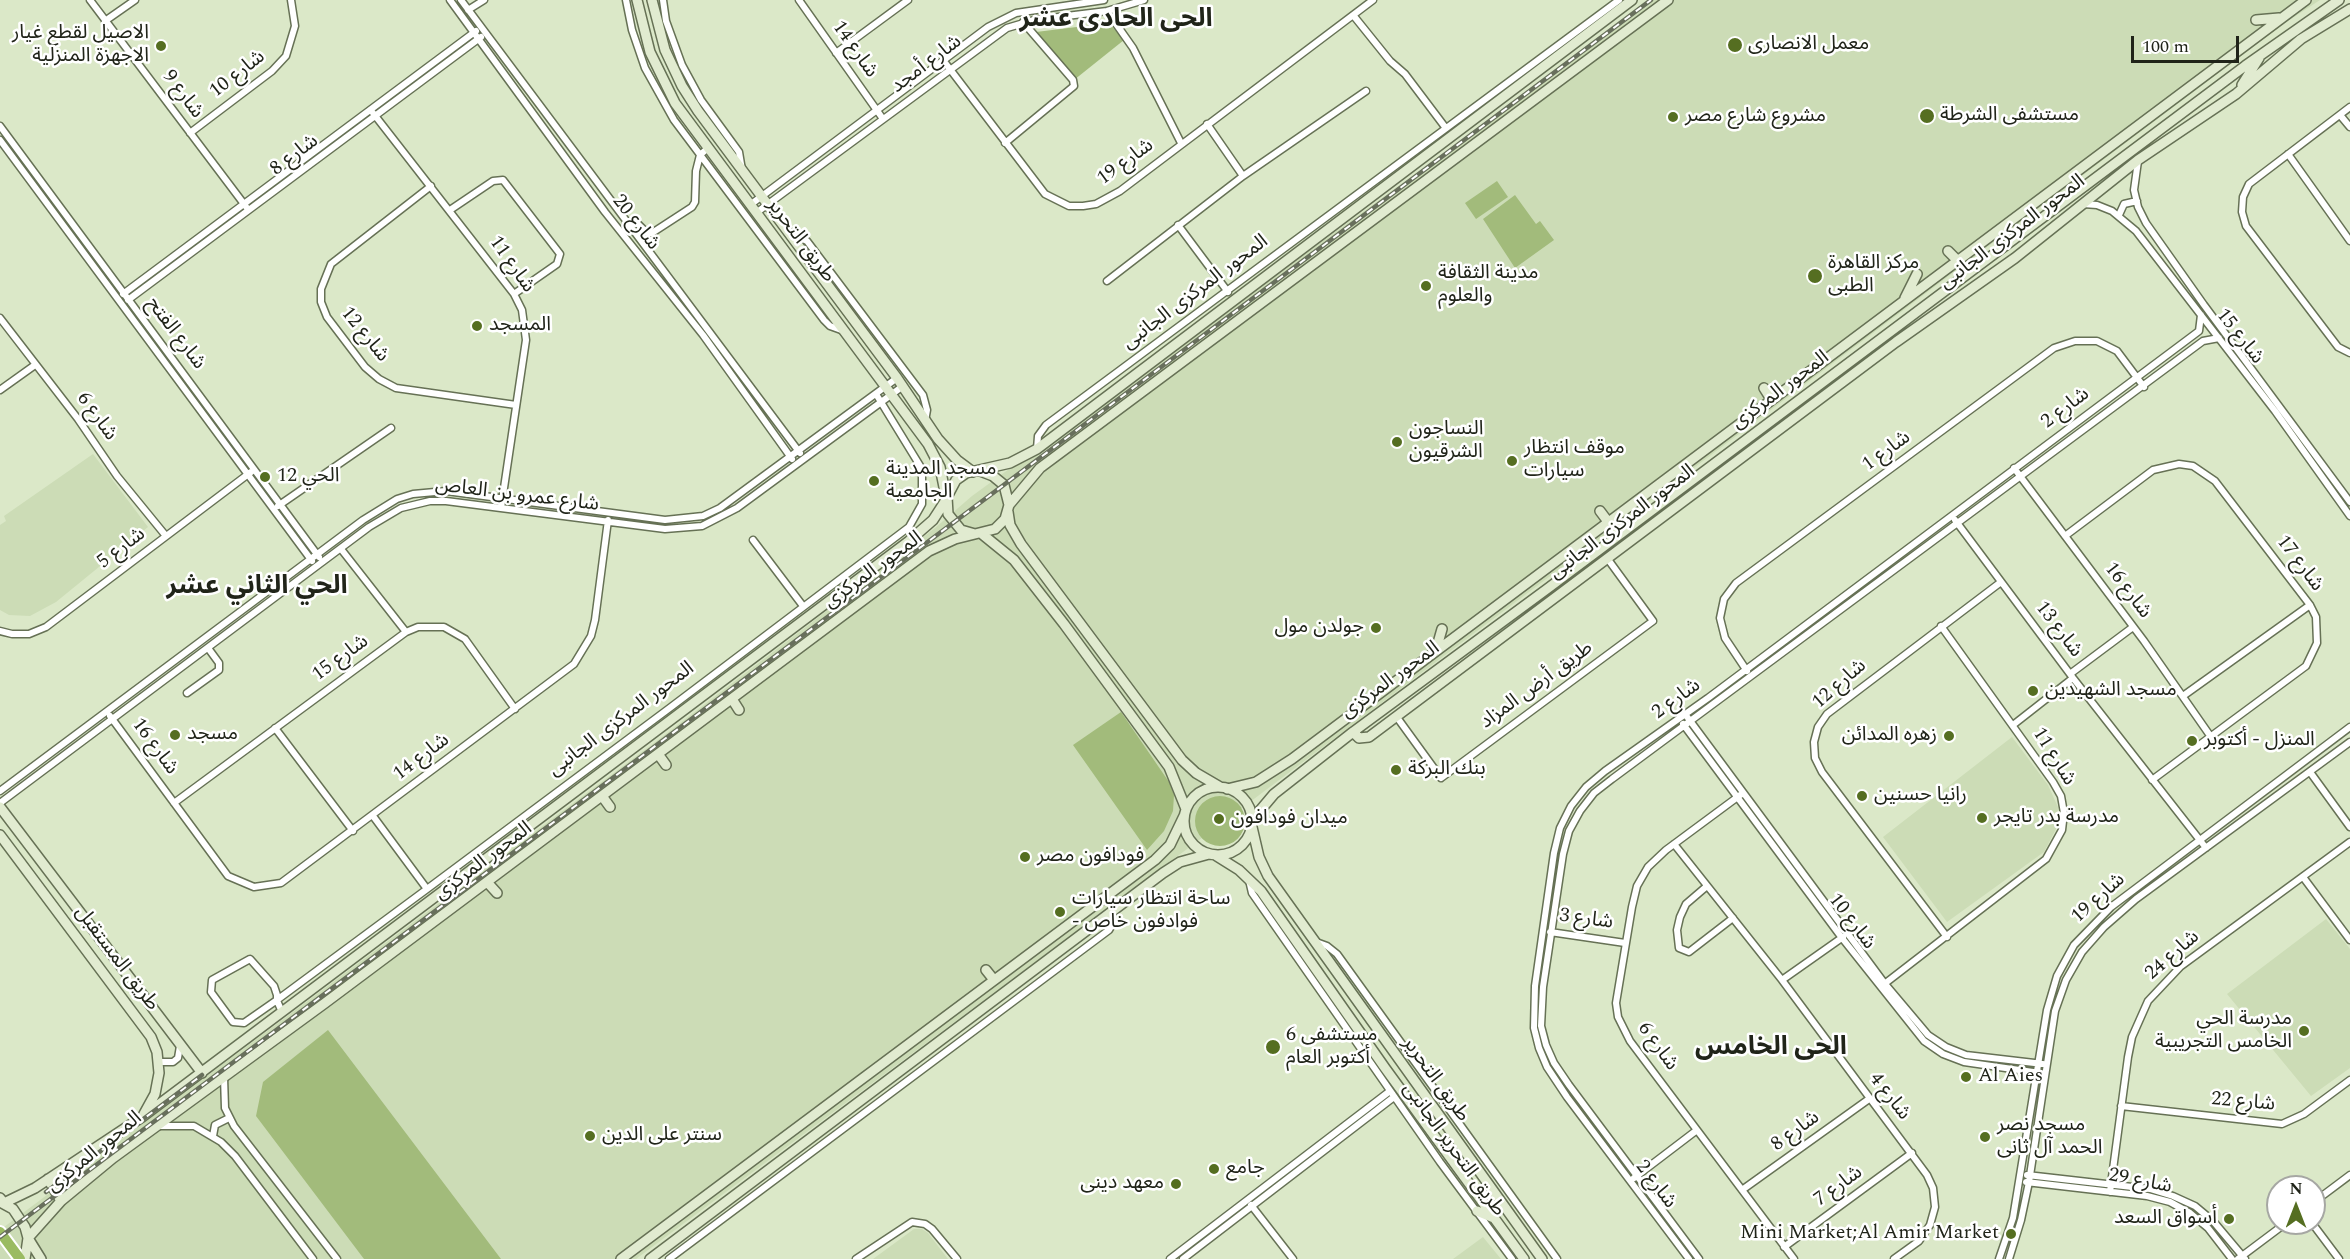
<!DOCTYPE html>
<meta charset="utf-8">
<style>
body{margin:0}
#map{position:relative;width:2350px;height:1259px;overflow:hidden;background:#dbe8c8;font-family:Spectral,serif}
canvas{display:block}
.north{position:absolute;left:2266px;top:1175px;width:60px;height:60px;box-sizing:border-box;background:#fff;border:2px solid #a6a7a3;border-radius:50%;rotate:0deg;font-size:16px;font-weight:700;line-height:24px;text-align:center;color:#202419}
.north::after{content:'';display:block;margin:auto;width:21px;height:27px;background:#556e21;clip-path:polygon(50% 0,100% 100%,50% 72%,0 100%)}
.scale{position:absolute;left:2131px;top:36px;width:108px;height:27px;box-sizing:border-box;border:3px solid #202419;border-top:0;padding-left:8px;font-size:18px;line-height:21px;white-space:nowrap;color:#202419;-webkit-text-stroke:4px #fff;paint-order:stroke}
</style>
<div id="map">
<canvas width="2350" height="1259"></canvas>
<div class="north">N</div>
<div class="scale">100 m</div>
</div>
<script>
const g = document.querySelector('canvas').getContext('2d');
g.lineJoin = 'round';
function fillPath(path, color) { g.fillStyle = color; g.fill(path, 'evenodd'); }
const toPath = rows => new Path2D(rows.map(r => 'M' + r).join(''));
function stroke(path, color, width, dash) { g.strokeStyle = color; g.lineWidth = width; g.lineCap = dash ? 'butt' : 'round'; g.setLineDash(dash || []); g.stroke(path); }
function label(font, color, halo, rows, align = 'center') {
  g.font = font + ' Spectral,"Noto Sans Arabic",serif'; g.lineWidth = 5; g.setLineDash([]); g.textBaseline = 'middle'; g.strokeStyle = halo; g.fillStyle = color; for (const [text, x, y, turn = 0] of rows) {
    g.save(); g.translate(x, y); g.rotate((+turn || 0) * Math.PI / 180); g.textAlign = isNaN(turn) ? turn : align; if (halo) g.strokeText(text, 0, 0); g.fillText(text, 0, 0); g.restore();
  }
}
fillPath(toPath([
 [1647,0,2320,0,2285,23,1222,823,636,1259,0,1259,0,1230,658,740,935,528,972,496,1459,142],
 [93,454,148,527,56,602,30,616,9,615,0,610,0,525,6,521,4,516],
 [2012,737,2048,785,2058,807,2056,829,2044,852,1947,922,1883,837],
 [2326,919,2350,949,2350,1068,2311,1096,2227,994],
 [914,1229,922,1229,928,1233,948,1259,873,1259],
 [1483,1237,1501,1259,1453,1259]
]), '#ccdcb6');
fillPath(toPath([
 [1109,23,1124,40,1074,80,1036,32],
 [1497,181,1508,197,1476,219,1465,203],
 [1515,195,1536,224,1540,221,1554,240,1515,268,1483,219],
 [1121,712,1169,782,1174,795,1173,811,1164,831,1147,850,1073,745],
 '1195 821a25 25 0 1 1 50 0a25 25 0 1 1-50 0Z',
 [328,1030,501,1259,364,1259,256,1116,263,1082]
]), '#a2bb7b');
const street = toPath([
 [90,0,247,208],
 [450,0,605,212,703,335,792,459],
 [461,0,800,453],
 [626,0,632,30,645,68,674,120,824,320,830,326,844,331],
 [663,0,666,21,682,65,701,100,739,152,742,170],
 [799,0,883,119],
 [468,10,484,0],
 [1107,11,1133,48,1181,143],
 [1353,15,1390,61,1405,74,1445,127],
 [105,21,135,0],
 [836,53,908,0],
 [943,60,1045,194,1069,206,1083,206,1096,204,1120,191,1373,0],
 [2350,107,2249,184,2243,197,2242,212,2246,226,2338,347,2350,353],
 [373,113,514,294,522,310,526,340,501,508],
 [2340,115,2350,127],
 [1207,124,1243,176],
 [0,126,319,557],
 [190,133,272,71,286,56,295,26,291,0],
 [0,140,312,561],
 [1005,143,1074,86,1073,80,1023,22],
 [2288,154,2350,241],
 [2138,161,2134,190,2138,207,2146,223,2204,305,2350,502],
 [431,186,331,264,321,289,321,302,327,317,365,367,379,379,396,388,516,405],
 [2083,204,2097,205,2112,211,2136,231,2275,411,2350,516],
 [750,205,988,27,1016,13,1104,0],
 [450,210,493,181,503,180,560,254,557,264,514,294],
 [756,213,1007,28,1034,20,1107,11,1144,0],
 [2119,215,2124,204,2137,201],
 [626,223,638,224,647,233,652,233,692,207,695,202,696,171,700,155,708,148],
 [1178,225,1228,292],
 [789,233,807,241,923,395,927,410,925,421],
 [1107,281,1243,176,1366,91],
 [123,294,476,31],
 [128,300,481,37],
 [0,318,78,419,117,476,166,536],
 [0,390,35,365],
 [1037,449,1038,436,1046,425,1619,0],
 [2014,468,2144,641,2211,737],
 [278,506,391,428],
 [1955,520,2073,678,2206,848],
 [2065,536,2153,470,2179,464,2193,466,2215,481,2310,605,2316,617,2317,643,2306,666,2152,780],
 [753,540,803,606],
 [341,549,406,632],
 [0,631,12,634,29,634,46,627,251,472],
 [1747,671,1725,638,1720,618,1724,599,1736,583,2054,348,2075,341,2097,341,2117,351,2144,387],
 [2070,674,2133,627],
 [187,693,219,670,219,663,208,648],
 [2183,696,2310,605],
 [1685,714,1885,984,1928,1035,1946,1047,1966,1055,2043,1064],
 [110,716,228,876,254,887,281,883,574,664,591,636,595,620,608,520],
 [1396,716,1441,778,1653,621,1607,558],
 [1683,724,1842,938,1924,1041,1943,1054,1964,1062,2040,1073],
 [2013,725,2073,678],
 [275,728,353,831],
 [2310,772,2350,827],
 [0,791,363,520,397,499,413,494,446,491,665,520,703,516,720,508,897,378],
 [1743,793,1666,850,1648,867,1637,886,1632,907,1616,1003,1618,1017,1630,1041,1794,1259],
 [0,803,369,527,401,508,430,501,446,501,665,529,702,526,737,508,903,386],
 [174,803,406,632,418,627,444,627,465,639,515,709],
 [373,816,427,889],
 [1674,844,1782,980,1927,1175,1933,1188,1935,1207,1930,1225,1919,1241,1894,1259],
 [2303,877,2350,940],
 [1249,880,1252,893,1440,1162,1512,1259],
 [1707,886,1686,904,1680,917,1677,930,1679,948,1689,952,1733,918],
 [1550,932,1625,943],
 [1947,937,1822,772,1815,758,1814,742,1818,727,1827,714,2001,582],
 [1316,942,1327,946,1337,954,1557,1259],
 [1782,980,1843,937],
 [1883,985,2046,859,2062,830,2064,813,2061,796,2053,782,1941,626],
 [282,1012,278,1003,277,1000,277,995,274,986,250,959,212,980,211,992,233,1022,244,1023,277,1000,427,889,671,707,909,527,922,504,922,469,876,394],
 [159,1062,173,1062,178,1058,180,1046],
 [224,1077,225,1108,234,1126,337,1259],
 [2121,1106,2282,1124,2304,1114,2350,1080],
 [159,1126,194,1126,221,1142,235,1156,313,1259],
 [213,1136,215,1125,229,1118],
 [2027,1175,2150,1189,2173,1196,2195,1206,2213,1221,2245,1259],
 [1634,1178,1697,1130],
 [2026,1182,2147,1196,2170,1202,2190,1213,2208,1228,2232,1259],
 [1742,1190,1869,1099],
 [2110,1192,2128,1057,2132,1037,2148,1001,2181,966,2350,842],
 [2314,1202,2350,1175],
 [1251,1205,1293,1259],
 [2312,1223,2339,1259],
 [1784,1247,1912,1153],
 [669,1259,1109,930,1112,925,1108,916],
 [856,1259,912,1222,925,1224,932,1229,957,1259],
 [1170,1259,1390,1091],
 [1183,1259,1394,1097],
 [1689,1259,1567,1097,1547,1067,1539,1048,1534,1028,1535,986,1554,853,1560,828,1571,806,1586,787,1605,771,1708,698,2199,331,2201,315],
 [1699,1259,1569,1085,1554,1063,1546,1045,1541,1026,1543,987,1563,854,1569,831,1580,811,1594,793,1612,779,2203,341,2219,338],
 [1999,1259,2013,1218,2047,1010,2057,976,2074,945,2111,907,2350,727],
 [2009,1259,2021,1220,2029,1182,2055,1011,2066,980,2082,952,2104,927,2136,899,2350,742],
 [2238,1259,2286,1223]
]);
const secondary = toPath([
 [637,0,650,52,675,103,928,444,940,467,946,497],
 [652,0,665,50,682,86,698,111,897,378,938,439,957,460,973,472],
 [2256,20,2279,18],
 [2242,85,2259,58],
 [1948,251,1958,261],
 [1905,298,1917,274],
 [1764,388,1771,399],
 [980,471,993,476,1004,485,1009,505,1005,519,995,529,975,534,961,530,948,514,947,497,956,480,966,473,1010,463,1037,449,1632,0],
 [1009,505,1040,468,1668,0],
 [1600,511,1618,535],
 [1008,512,1010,525,1021,544,1182,760,1196,773,1220,787],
 [982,534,1014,560,1064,624,1169,767,1186,809],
 [1436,650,1442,629],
 [732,699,739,710],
 [1353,732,1359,738,1369,737,1896,342,2015,258,2138,160,2236,94,2301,39,2350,9],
 [658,754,666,765],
 '1184 821a34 34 0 1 1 68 0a34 34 0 1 1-68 0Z',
 [1227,789,1256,782,1292,759,2306,0],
 [602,796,610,807],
 [0,807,202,1073],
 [1252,820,1274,794,1353,732,1547,589,2245,66,2339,0],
 [1252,827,1259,857,1268,876,1542,1259],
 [0,835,151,1037,157,1052,159,1073,155,1094,144,1114],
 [1215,855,1239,870,1261,891,1385,1068,1524,1259],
 [487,882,497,893],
 [986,970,994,980],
 [48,1179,61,1201],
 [0,1198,4,1203,35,1188,142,1117,909,541,933,520,946,500],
 [0,1202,13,1209,25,1227,28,1238,25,1259],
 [1477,1211,1494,1218],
 [41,1259,28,1238,61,1201,113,1158,325,1003,929,551,955,539,975,534],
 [621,1259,1155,860,1170,845,1184,816],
 [650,1259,1163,873,1180,862,1209,854]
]);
const highway = toPath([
 [0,1232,20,1259]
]);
stroke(street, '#667155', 9);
stroke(secondary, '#667155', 12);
stroke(highway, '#fff', 14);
stroke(street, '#fff', 6);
stroke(secondary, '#e1ebd0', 9);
stroke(highway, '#9abb62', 10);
const rail = toPath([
 [46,1192,202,1075],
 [0,1237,1651,0]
]);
stroke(rail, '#686f5c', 4.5);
stroke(rail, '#fff', 2, [7]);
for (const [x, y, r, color] of [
 [1735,45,8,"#556e21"],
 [161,46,6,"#556e21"],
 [1927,116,8,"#556e21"],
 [1673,117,6,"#556e21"],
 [1815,276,8,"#556e21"],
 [1426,286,6,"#556e21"],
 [477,326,6,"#556e21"],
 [1397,442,6,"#556e21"],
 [1512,461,6,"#556e21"],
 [265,477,6,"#556e21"],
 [874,481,6,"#556e21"],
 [1376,628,6,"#556e21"],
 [2033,691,6,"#556e21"],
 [175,735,6,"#556e21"],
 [1949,736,6,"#556e21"],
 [2192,741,6,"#556e21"],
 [1396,770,6,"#556e21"],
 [1862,796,6,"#556e21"],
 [1982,818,6,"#556e21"],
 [1219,819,6,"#556e21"],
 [1025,857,6,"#556e21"],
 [1060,912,6,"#556e21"],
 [2304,1031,6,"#556e21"],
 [1273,1047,8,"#556e21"],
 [1966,1077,6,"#556e21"],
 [590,1136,6,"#556e21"],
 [1985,1137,6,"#556e21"],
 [1214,1169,6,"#556e21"],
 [1176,1184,6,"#556e21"],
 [2229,1219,6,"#556e21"],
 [2011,1234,6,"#556e21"]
]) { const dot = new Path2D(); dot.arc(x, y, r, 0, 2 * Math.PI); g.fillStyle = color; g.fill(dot); stroke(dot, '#fff', 2); }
label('20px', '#202419', '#fff', [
 ["الاصيل لقطع غيار",149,34,"right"],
 ["الاجهزة المنزلية",149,57,"right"],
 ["معمل الانصارى",1748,45],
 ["مستشفى الشرطة",1940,116],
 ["مشروع شارع مصر",1685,117],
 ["مركز القاهرة",1828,264],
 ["الطبى",1828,287],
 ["مدينة الثقافة",1438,274],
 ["والعلوم",1438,297],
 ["المسجد",489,326],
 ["النساجون",1409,430],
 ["الشرقيون",1409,453],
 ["موقف انتظار",1524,449],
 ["سيارات",1524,472],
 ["مسجد المدينة",886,470],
 ["الجامعية",886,493],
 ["الحي 12",277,477],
 ["جولدن مول",1364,628,"right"],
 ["مسجد الشهيدين",2045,691],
 ["مسجد",187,735],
 ["زهره المدائن",1937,736,"right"],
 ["المنزل - أكتوبر",2204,741],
 ["بنك البركة",1408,770],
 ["رانيا حسنين",1874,796],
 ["مدرسة بدر تايجر",1994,818],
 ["ميدان فودافون",1231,819],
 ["فودافون مصر",1037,857],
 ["ساحة انتظار سيارات",1072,900],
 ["- فوادفون خاص",1072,923],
 ["مدرسة الحي",2292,1020,"right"],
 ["الخامس التجريبية",2292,1043,"right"],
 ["مستشفى 6",1286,1036],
 ["أكتوبر العام",1286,1059],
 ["Al Aies",1978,1077],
 ["مسجد نصر",1997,1126],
 ["الحمد آل ثانى",1997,1149],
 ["سنتر على الدين",602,1136],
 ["جامع",1226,1169],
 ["معهد دينى",1164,1184,"right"],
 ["أسواق السعد",2217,1219,"right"],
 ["Mini Market;Al Amir Market",1999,1234,"right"]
], 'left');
label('20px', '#202419', '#fff', [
 ["شارع 14",854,50,55],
 ["شارع أمجد",927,65,-37],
 ["شارع 10",238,75,-38],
 ["شارع 9",182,95,53],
 ["شارع 8",295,156,-37],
 ["شارع 19",1126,163,-36],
 ["شارع 20",635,223,52],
 ["المحور المركزى الجانبى",2013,233,-37],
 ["طريق التحرير",800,241,53],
 ["شارع 11",511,265,55],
 ["المحور المركزى الجانبى",1196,293,-37],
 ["شارع الفتح",175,334,53],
 ["شارع 12",364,335,51],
 ["شارع 15",2239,337,52],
 ["المحور المركزى",1781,391,-37],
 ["شارع 2",2066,409,-37],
 ["شارع 6",96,417,54],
 ["شارع 1",1887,452,-36],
 ["شارع عمرو بن العاص",517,496,7],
 ["المحور المركزى الجانبى",1623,523,-37],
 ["شارع 5",122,549,-37],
 ["شارع 17",2299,564,53],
 ["المحور المركزى",874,571,-36],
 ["شارع 16",2127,591,53],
 ["شارع 13",2058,630,53],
 ["شارع 15",341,659,-36],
 ["المحور المركزى",1391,681,-36],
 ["شارع 12",1840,685,-41],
 ["طريق أرض المزاد",1537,686,-36],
 ["شارع 2",1677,700,-36],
 ["المحور المركزى الجانبى",622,720,-37],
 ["شارع 16",154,747,54],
 ["شارع 11",2053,757,58],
 ["شارع 14",422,758,-37],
 ["المحور المركزى",484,862,-37],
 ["شارع 19",2099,899,-42],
 ["شارع 3",1586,920,8],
 ["شارع 10",1851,922,53],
 ["شارع 24",2173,956,-41],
 ["طريق المستقبل",116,959,53],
 ["شارع 6",1657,1047,54],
 ["طريق التحرير",1435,1080,54],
 ["شارع 4",1889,1097,52],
 ["شارع 22",2243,1103,5],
 ["شارع 8",1796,1132,-36],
 ["طريق التحرير الجانبى",1453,1150,54],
 ["المحور المركزى",95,1153,-39],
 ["شارع 29",2140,1182,11],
 ["شارع 2",1655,1185,53],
 ["شارع 7",1839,1187,-36]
]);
label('bold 26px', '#202419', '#fff', [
 ["الحى الحادى عشر",1116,21],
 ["الحي الثاني عشر",257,588],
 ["الحى الخامس",1771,1049]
]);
</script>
